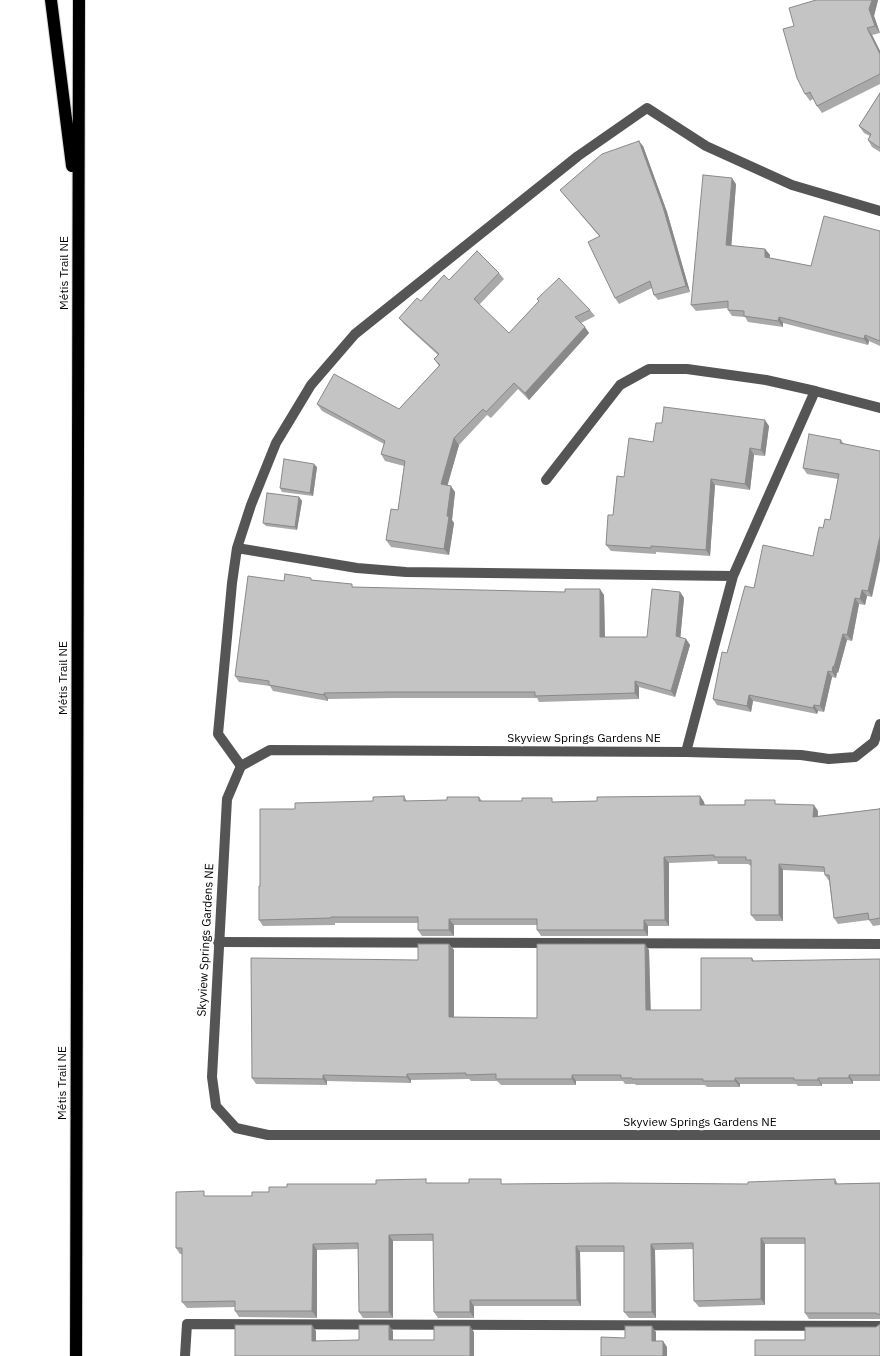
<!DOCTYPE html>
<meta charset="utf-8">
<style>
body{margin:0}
canvas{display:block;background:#fff}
</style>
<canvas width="880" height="1356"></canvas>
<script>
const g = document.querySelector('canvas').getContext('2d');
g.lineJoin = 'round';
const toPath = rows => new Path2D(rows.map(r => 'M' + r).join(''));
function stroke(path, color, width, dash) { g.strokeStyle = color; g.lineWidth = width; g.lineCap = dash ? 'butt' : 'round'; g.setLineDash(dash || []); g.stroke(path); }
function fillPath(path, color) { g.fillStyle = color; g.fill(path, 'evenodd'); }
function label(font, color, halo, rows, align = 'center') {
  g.font = font + ' "IBM Plex Sans",sans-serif'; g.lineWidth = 4.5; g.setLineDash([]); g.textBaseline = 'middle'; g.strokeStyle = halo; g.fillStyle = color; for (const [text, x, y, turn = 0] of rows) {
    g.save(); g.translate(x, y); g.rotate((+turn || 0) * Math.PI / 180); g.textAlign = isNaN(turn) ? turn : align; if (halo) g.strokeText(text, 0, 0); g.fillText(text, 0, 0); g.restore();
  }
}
const primary = toPath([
 [51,0,72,166],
 [76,1356,79,0]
]);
stroke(primary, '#dbdbdb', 14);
stroke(toPath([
 [237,548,357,568,406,572,733,576],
 [686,752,733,576,815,391],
 [241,766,218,734,232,583,237,548,251,505,276,443,311,385,355,334,578,156,647,108,706,146,792,185,880,211],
 [218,942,880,944],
 [185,1356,187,1324,880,1326]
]), '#555', 10);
stroke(toPath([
 [546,480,620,385,649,369,687,369,766,380,815,391,880,408],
 [880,724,874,742,855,757,829,759,801,755,686,752,270,750,241,766,227,799,212,1077,216,1106,236,1128,268,1135,880,1135]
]), '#555', 10);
stroke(primary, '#000', 12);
fillPath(toPath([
 [816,0,878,0,874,16,880,33,872,35,880,51,880,84,822,113,817,106,813,99,810,101,805,94,794,26],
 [880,93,880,152,872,147,868,140,870,136,864,133,859,126],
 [643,146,667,212,690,292,658,300,654,295,652,288,619,304,615,298,599,236,560,190],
 [736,184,731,246,765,249,770,255,769,258,811,266,880,231,880,346,869,341,868,345,783,323,783,327,748,322,745,317,732,316,728,310,728,308,696,311,691,305],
 [499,273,504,279,479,305,509,333,539,301,537,299,590,310,595,316,581,323,589,333,529,400,518,389,491,418,487,415,459,445,447,485,455,492,452,520,454,523,449,555,391,547,386,540,398,510,404,466,385,461,381,454,384,444,322,411,317,404,399,409,439,366,434,359,438,355,404,324,399,318,449,280],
 [662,423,769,426,765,456,754,455,750,490,715,485,710,556,656,552,656,554,611,551,606,545,613,515,624,477,653,442],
 [841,440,844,444,872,597,867,596,865,605,859,604,852,641,847,640,838,673,837,672,836,678,832,677,824,712,818,711,817,714,753,701,751,712,717,705,713,699,727,653,754,588,813,556,823,528,830,520,838,479,807,474,803,468],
 [317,467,313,496,282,492,280,488],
 [299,497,302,501,297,530,266,526,263,523],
 [313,580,354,587,604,595,605,637,647,637,680,592,684,598,680,638,686,639,690,645,675,697,639,687,639,699,539,702,537,698,395,698,328,699,328,701,273,691,270,686,239,682,235,676],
 [404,796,407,801,447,800,479,797,482,801,555,802,597,801,700,796,704,802,705,805,779,804,818,811,818,816,879,809,880,808,880,925,873,926,869,920,838,924,834,918,829,881,825,875,825,872,783,870,783,921,756,921,751,915,751,866,748,864,718,864,717,861,669,863,669,926,648,926,648,936,541,936,537,930,537,925,454,925,454,936,422,936,418,930,418,923,335,923,335,925,263,926,259,920,260,886,295,809,373,801],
 [449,944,454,950,454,1017,537,1018,649,950,650,1010,701,1010,752,958,754,961,880,959,880,1081,853,1081,853,1084,822,1084,822,1086,798,1086,796,1084,740,1084,740,1087,707,1087,705,1085,636,1085,635,1084,625,1084,623,1081,576,1081,576,1085,501,1085,497,1081,471,1081,469,1079,411,1080,411,1083,327,1081,327,1085,256,1084,252,1078,418,960],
 [835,1179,838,1184,880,1183,880,1319,809,1319,805,1313,805,1244,765,1244,765,1305,699,1307,694,1301,693,1249,655,1250,656,1318,629,1318,624,1312,624,1252,580,1252,581,1306,474,1306,474,1318,438,1318,434,1312,433,1241,393,1241,393,1318,363,1318,359,1312,358,1249,317,1250,317,1318,239,1317,235,1311,235,1307,187,1308,182,1302,182,1254,180,1254,176,1248,207,1196,252,1196,287,1187,376,1184,429,1183,504,1184,748,1184]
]), '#a9a9a9');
fillPath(toPath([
 [872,0,878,0,874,16,880,33,875,26,869,9],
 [867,28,872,35,880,51,880,54],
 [639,141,643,146,667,212,690,292,686,286],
 [732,178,736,184,731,251,726,245],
 [765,249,770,255,769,263,765,257],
 [779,317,783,323,783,327,778,321],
 [585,327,589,333,529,400,525,393],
 [865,335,869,341,868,345,864,339],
 [765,420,769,426,765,456,761,450],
 [454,438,459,445,446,491,441,484],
 [750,448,754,455,750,490,745,484],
 [314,464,317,467,313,496,310,493],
 [711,479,715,485,710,556,706,550],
 [451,486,455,492,452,520,454,523,449,555,444,549,447,516],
 [299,497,302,501,297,530,295,527],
 [880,536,880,560,872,597,868,591],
 [600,589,604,595,605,643,600,637],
 [862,590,867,596,865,605,860,599],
 [680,592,684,598,680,642,676,636],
 [855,598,859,604,852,641,847,635],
 [843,634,847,640,838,673,834,667],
 [686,639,690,645,675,697,671,691],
 [833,666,837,672,836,678,832,672],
 [828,671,832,677,824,712,820,706],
 [635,681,639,687,639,699,635,693],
 [324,693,328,699,328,701,324,695],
 [749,695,753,701,751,712,747,706],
 [814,705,818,711,817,714,813,708],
 [700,796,704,802,705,811,700,805],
 [814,805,818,811,817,823,813,817],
 [664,857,669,863,669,926,665,920],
 [779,864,783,870,783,921,779,915],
 [449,919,454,925,454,936,449,930],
 [644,920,648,926,648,936,644,930],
 [449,944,454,950,454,1023,449,1017],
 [645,944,649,950,651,1016,646,1010],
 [407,1074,411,1080,411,1083,407,1077],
 [323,1075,327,1081,327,1085,323,1079],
 [572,1075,576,1081,576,1085,572,1079],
 [849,1075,853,1081,853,1084,849,1078],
 [735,1078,740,1084,740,1087,735,1081],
 [818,1078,822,1084,822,1086,818,1080],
 [389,1235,393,1241,393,1318,389,1312],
 [761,1238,765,1244,765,1305,761,1299],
 [313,1244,317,1250,317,1318,312,1311],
 [651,1244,655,1250,656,1318,652,1312],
 [576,1246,580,1252,581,1306,577,1300],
 [470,1300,474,1306,474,1318,470,1312],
 [312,1325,316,1331,316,1347,312,1341],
 [389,1325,393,1331,393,1346,389,1340],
 [470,1326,474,1332,474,1356,470,1356],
 [652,1326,656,1332,656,1347,652,1341],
 [663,1341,667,1347,667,1356,663,1356]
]), '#898989');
const building = toPath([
 [816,0,872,0,869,9,875,26,867,28,880,54,880,74,817,106,810,92,805,94,797,78,783,29,794,26,789,8,816,0],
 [880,93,880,148,868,140,871,134,859,126,880,93],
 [639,141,663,207,686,286,654,295,650,281,615,298,588,242,600,236,560,190,602,154,639,141],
 [703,175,732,178,726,245,765,249,765,257,811,266,824,216,880,231,880,341,865,335,864,339,779,317,778,321,744,316,744,311,728,310,728,301,691,305,703,175],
 [477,251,499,273,474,299,509,333,539,301,537,299,559,278,590,310,575,317,585,327,525,393,514,383,486,412,483,409,454,438,441,484,451,486,447,516,449,517,444,549,386,540,391,509,398,510,405,461,381,454,385,441,317,404,334,374,399,409,440,365,434,359,439,354,399,318,417,298,421,301,444,275,449,280,477,251],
 [664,407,765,420,761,450,750,448,745,484,711,479,706,550,651,546,651,548,606,545,608,515,613,515,617,476,624,477,629,438,653,442,656,423,662,423,664,407],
 [809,434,841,440,840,443,880,451,880,536,868,591,862,590,860,599,855,598,847,635,843,634,834,667,833,666,832,672,828,671,820,706,814,705,813,708,749,695,747,706,713,699,722,652,727,653,745,586,754,588,763,545,813,556,819,527,823,528,825,519,830,520,839,474,803,468,809,434],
 [284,459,314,464,310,493,280,488,284,459],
 [267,493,299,497,295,527,263,523,267,493],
 [285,574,311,578,311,580,352,584,352,587,565,592,565,589,600,589,600,637,647,637,652,589,680,592,676,636,686,639,671,691,635,681,635,693,535,696,535,692,391,692,324,693,324,695,269,685,269,681,235,676,248,576,284,581,285,574],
 [404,796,404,801,447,800,447,797,479,797,479,801,522,801,522,798,552,798,552,802,597,801,597,797,700,796,700,805,745,805,745,800,775,800,775,804,814,805,813,817,879,809,880,808,880,918,869,920,868,913,834,918,829,875,825,875,824,867,779,864,779,915,751,915,751,860,746,860,746,857,714,857,714,855,664,857,665,920,644,920,644,930,537,930,537,919,449,919,449,930,418,930,418,917,331,917,331,918,259,920,259,886,260,886,260,809,295,809,295,803,373,801,373,797,404,796],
 [418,944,449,944,449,1017,537,1018,537,944,645,944,646,1010,701,1010,701,958,752,958,752,961,880,959,880,1075,849,1075,849,1078,818,1078,818,1080,794,1080,794,1078,735,1078,735,1081,703,1081,703,1079,632,1079,632,1078,621,1078,621,1075,572,1075,572,1079,496,1079,496,1074,466,1075,466,1073,407,1074,407,1077,323,1075,323,1079,252,1078,251,958,418,960,418,944],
 [426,1179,426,1183,469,1183,469,1179,501,1179,501,1184,611,1183,748,1184,748,1182,835,1179,835,1184,880,1183,880,1315,876,1313,805,1313,805,1238,761,1238,761,1299,694,1301,693,1243,651,1244,652,1312,624,1312,624,1246,576,1246,577,1300,470,1300,470,1312,434,1312,433,1234,389,1235,389,1312,359,1312,358,1243,313,1244,312,1311,235,1311,235,1301,182,1302,182,1248,176,1248,176,1192,204,1191,204,1196,252,1196,252,1192,269,1192,269,1187,287,1187,287,1184,376,1184,376,1180,426,1179],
 [880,1324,880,1356,755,1356,755,1340,805,1340,805,1327,876,1327,880,1324],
 [235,1325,312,1325,312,1341,359,1340,359,1325,389,1325,389,1340,434,1340,434,1326,470,1326,470,1356,235,1356,235,1325],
 [625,1326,652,1326,652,1341,663,1341,663,1356,601,1356,601,1337,625,1338,625,1326]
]);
fillPath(building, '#c4c4c4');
stroke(building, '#898989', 1);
label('12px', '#000', '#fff', [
 ["Métis Trail NE",65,273,-90],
 ["Métis Trail NE",64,678,-90],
 ["Skyview Springs Gardens NE",584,739],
 ["Skyview Springs Gardens NE",206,940,-87],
 ["Métis Trail NE",63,1083,-90],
 ["Skyview Springs Gardens NE",700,1123]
]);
</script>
